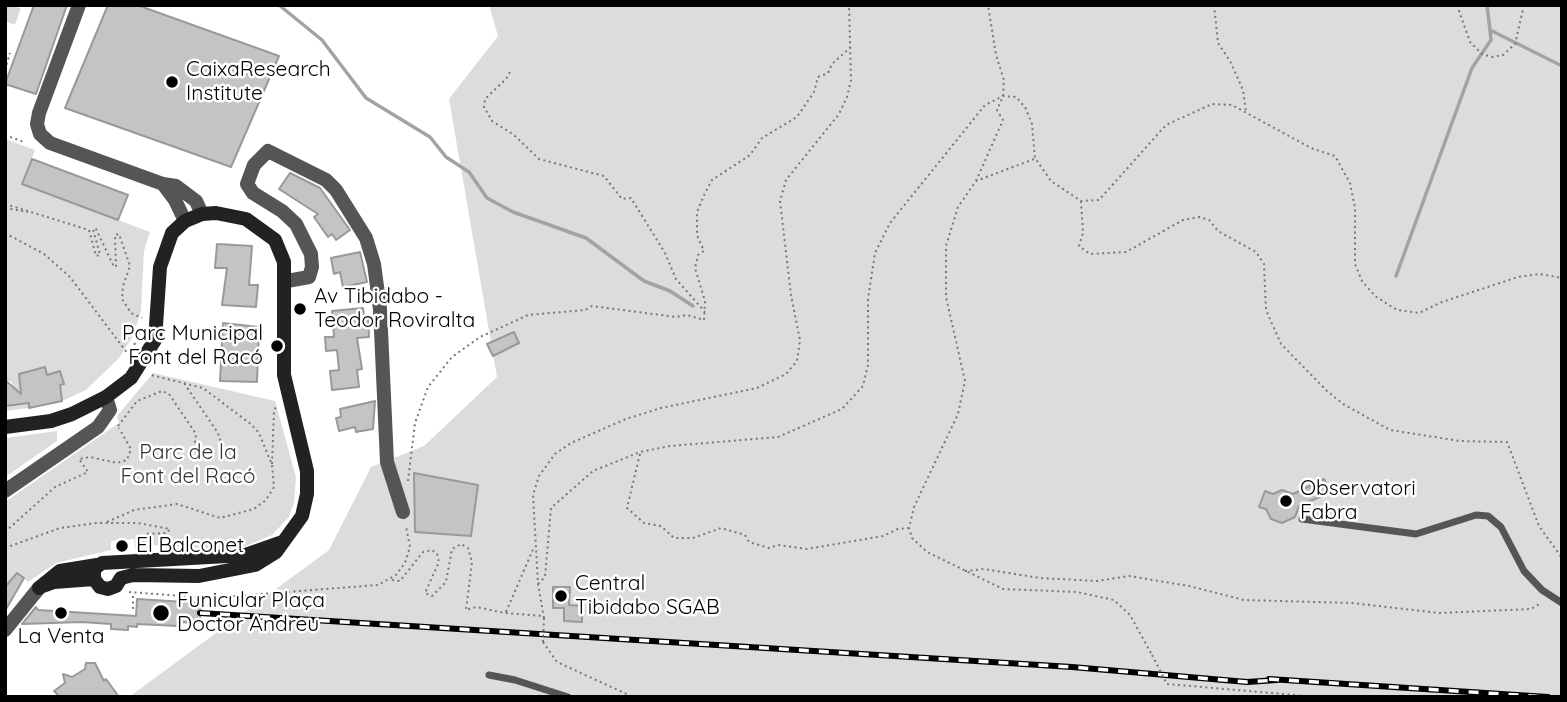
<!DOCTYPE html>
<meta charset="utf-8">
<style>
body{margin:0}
#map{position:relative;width:1567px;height:702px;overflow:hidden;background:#fff;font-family:Quicksand,sans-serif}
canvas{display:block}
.frame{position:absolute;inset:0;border:7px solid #000;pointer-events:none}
</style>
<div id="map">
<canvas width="1567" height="702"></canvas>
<div class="frame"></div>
</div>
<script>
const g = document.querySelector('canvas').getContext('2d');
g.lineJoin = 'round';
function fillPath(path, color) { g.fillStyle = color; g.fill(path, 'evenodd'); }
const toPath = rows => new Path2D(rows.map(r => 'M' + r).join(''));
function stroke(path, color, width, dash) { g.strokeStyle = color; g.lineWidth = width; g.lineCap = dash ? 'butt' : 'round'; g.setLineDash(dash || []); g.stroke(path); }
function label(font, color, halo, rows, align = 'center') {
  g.font = font + ' Quicksand,sans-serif'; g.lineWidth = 5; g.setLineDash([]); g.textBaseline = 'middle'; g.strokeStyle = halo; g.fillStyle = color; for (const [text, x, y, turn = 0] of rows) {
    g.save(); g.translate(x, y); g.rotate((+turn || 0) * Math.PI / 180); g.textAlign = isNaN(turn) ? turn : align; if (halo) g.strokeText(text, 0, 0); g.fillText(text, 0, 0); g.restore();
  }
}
fillPath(toPath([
 [489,5,1562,5,1562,697,129,697,329,550,371,467,424,446,497,377,449,99,498,36],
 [5,139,35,150,22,184,150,232,144,251,141,311,133,336,119,358,86,390,62,401,60,385,63,383,60,372,47,375,44,367,19,374,21,398,28,396,29,408,5,411,5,406,15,401,12,382,5,380],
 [153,373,275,401,296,477,294,503,289,517,272,535,246,546,212,549,150,545,148,549,135,550,134,539,111,541,111,550,56,563,28,582,17,573,5,587,5,502,119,423,117,416],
 [57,431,57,441,5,477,5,438]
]), '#dcdcdc');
stroke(toPath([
 [279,5,322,40,366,98,430,137,446,157,469,172,487,198,513,212,586,238,644,281,670,291,693,306],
 [1487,5,1490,30,1562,66],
 [1396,276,1472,68,1491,40,1490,30]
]), '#a3a3a3', 3.5);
const building = toPath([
 [34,5,67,5,36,94,5,84,34,5],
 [108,5,137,5,279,56,231,167,65,108,108,5],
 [32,159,128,195,118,220,22,184,32,159],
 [290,173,320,188,350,230,336,240,332,234,328,237,314,217,318,214,279,189,290,173],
 [217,244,252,246,249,285,258,285,256,307,222,305,227,268,215,268,217,244],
 [360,252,367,282,343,287,340,272,334,274,331,258,360,252],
 [363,308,364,316,368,316,369,337,357,338,362,369,357,370,359,387,332,390,330,371,339,370,337,350,326,351,325,337,334,337,332,311,363,308],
 [223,323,259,327,257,382,220,381,223,323],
 [514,332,519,343,493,356,487,344,514,332],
 [45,367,47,375,60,371,64,384,60,385,62,401,29,408,29,403,5,406,5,380,21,394,19,374,45,367],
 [375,401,373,429,356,432,355,427,339,431,336,418,341,417,340,409,375,401],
 [414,473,478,485,471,536,415,532,414,473],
 [1324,479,1331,492,1299,506,1295,517,1282,523,1271,519,1266,509,1259,507,1265,491,1273,494,1282,490,1293,494,1324,479],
 [17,573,24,578,5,611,5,587,17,573],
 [553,587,570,587,569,605,582,606,582,622,564,621,564,608,553,608,553,587],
 [137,599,201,603,200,623,177,622,177,626,137,624,137,627,128,626,128,630,111,629,111,624,82,622,22,624,36,607,38,610,136,616,137,599],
 [86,663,95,663,104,681,106,679,119,697,60,697,54,691,65,683,63,674,72,677,85,669,86,663]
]);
fillPath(building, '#c4c4c4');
stroke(building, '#999', 2);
stroke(toPath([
 [5,21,11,5]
]), '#d9d9d9', 21, [21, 10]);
stroke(toPath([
 [1214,5,1218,43,1230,61,1243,90,1246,112],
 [1457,5,1470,42,1482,54,1492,57,1503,55,1515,44,1524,5],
 [5,70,10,53],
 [510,72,506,79,485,99,484,107,492,121,514,135,539,159,604,176,622,199,631,198,665,253,676,279,705,312],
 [5,135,24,142],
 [1034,159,976,181,958,207,946,246,946,297,965,381,958,414,914,507,909,528,912,538,927,552,1003,589,1077,592,1114,600,1130,615,1152,655],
 [976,181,1003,120,997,110,1003,96,1004,80,996,55,988,5],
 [1081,201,1083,233,1079,246,1090,254,1126,252,1183,220,1199,217,1209,220,1218,231,1256,252,1264,264,1266,310,1281,344,1327,391,1343,404,1390,430,1460,441,1507,442,1539,526,1562,558],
 [5,204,89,230,96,256,100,255,93,229,96,229,114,267,116,266,115,235,119,234,130,266,123,286,122,299,131,313,142,318],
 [5,208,28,212],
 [5,233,44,254,70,277,128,354],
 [130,355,142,326],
 [118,426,137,401,162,391,169,394,196,434,194,449,225,455,218,433,184,383],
 [640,454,627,508,644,523,661,526,674,538,693,538,721,528,745,535,749,542,769,548,778,545,807,549,883,536,898,529,908,528],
 [272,464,274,410,278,405],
 [408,481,415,423,428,387,452,357,480,337,528,315,585,310,592,306,676,317,687,315,704,320,705,301,695,268,698,255,704,251,697,235,697,212,705,193,712,180,750,155,762,138,797,117,814,92,818,77,828,73,832,64,852,46],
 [107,522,134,510,177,504,220,518,254,509,266,500,274,487,272,465,259,433,252,425,203,388,151,375],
 [5,532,55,487,88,472,79,459,90,457,117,463,127,460,131,449,119,428],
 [5,548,60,528,96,523,138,523,170,529,167,533,145,534,143,543,147,546],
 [965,571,984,569,1040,578,1097,581,1129,576,1189,586,1244,600,1352,603,1439,613,1531,609,1541,603],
 [392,580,400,581,423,552,432,550,437,554,439,562,425,593,432,596,446,582,452,549,461,544,468,548,472,562,466,610,476,607,505,613,543,616],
 [538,584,545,577,551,508,593,471,640,452,670,446,778,437,842,409,863,386,868,365,868,299,875,253,890,223,985,105,1003,96,1016,97,1025,107,1032,124,1035,158,1051,181,1081,201,1099,200,1166,125,1212,104,1232,105,1311,148,1335,156,1350,183,1355,208,1355,264,1362,281,1375,296,1397,310,1419,313,1442,302,1518,277,1540,274,1562,278],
 [129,592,208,598,378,585,396,575,405,563,410,547,406,526],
 [133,596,133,608,136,608],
 [506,612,534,547],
 [544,618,538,584,533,495,539,476,555,454,571,443,626,419,661,408,757,388,786,374,797,361,800,340,791,295,780,201,786,180,839,114,847,97,851,80,849,5],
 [543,642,557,662,633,697],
 [1167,684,1318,697]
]), '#777', 2, [2, 3.5]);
stroke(toPath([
 [1302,519,1416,534,1476,515,1488,516,1501,527,1524,571,1542,590,1562,603],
 [489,675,515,680,568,697]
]), '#555', 7);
stroke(toPath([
 [79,5,39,113,37,124,40,134,50,143,163,184,176,186,196,201,202,214],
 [163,184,175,200,185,221],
 [287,281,309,277,312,267,311,254,296,224,282,211,253,193,247,184,254,165,268,151,326,180,336,190,366,238,374,264,380,309,387,462,403,512],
 [5,491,98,427,110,410,106,397],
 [5,630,39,588]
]), '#555', 14);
stroke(toPath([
 [5,427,51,421,72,414,106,397,131,378,155,340,160,267,172,233,185,221,202,214,216,213,246,219,275,240,284,262,284,375,307,471,307,494,302,516,276,552,255,565,199,576,133,575,121,578,116,586,108,589,100,587,94,579,94,569,102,563,245,555,282,542],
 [43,586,54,582,94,579],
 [39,588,60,571,97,565]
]), '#222', 14);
const rail = toPath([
 [200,613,1072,667,1247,682,1277,680],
 [1269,679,1548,697]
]);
stroke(rail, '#000', 6);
stroke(rail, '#fff', 3.5, [10]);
stroke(toPath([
 [543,642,544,618],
 [1152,655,1167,684]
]), '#777', 2, [2, 3.5]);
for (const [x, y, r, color] of [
 [172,82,7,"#000"],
 [300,309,7,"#000"],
 [277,346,7,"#000"],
 [1286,501,7,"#000"],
 [122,546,7,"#000"],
 [561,596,7,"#000"],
 [61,613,7,"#000"],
 [161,613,9,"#000"]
]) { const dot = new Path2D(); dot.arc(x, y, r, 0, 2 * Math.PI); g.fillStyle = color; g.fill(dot); stroke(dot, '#fff', 2.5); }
label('21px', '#000', '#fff', [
 ["CaixaResearch",186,70],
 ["Institute",186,94],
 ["Av Tibidabo -",314,297],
 ["Teodor Roviralta",314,321],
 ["Parc Municipal",263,334,"right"],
 ["Font del Racó",263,358,"right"],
 ["Observatori",1300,489],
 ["Fabra",1300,513],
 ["El Balconet",136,546],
 ["Central",575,584],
 ["Tibidabo SGAB",575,608],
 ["Funicular Plaça",177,601],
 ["Doctor Andreu",177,625],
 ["La Venta",61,637,"center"]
], 'left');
label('21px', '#333', '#fff', [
 ["Parc de la",188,453],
 ["Font del Racó",188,477]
]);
</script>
